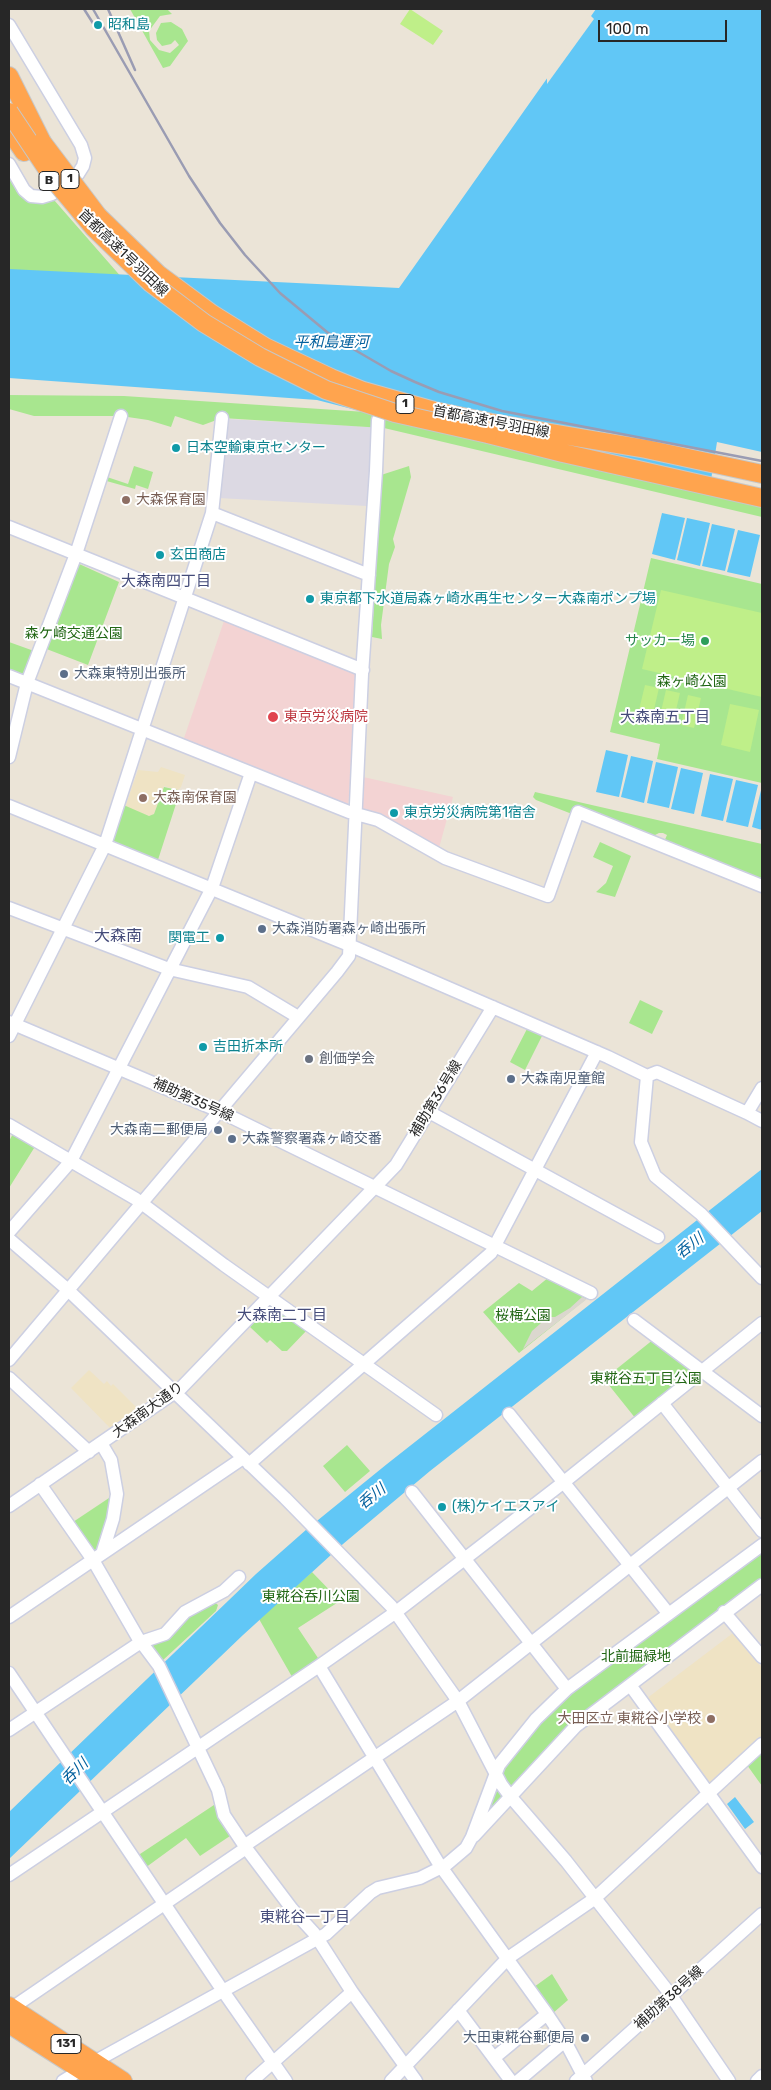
<!DOCTYPE html>
<meta charset="utf-8">
<style>
body{margin:0}
#map{position:relative;width:771px;height:2090px;overflow:hidden;background:#ebe4d7;font-family:Rubik,sans-serif}
canvas{display:block}
.frame{position:absolute;inset:0;border:10px solid #272727;pointer-events:none}
.scale{position:absolute;left:598px;top:20px;width:129px;height:22px;box-sizing:border-box;border:2px solid #272727;border-top:0;padding-left:6px;font-size:15px;line-height:18px;white-space:nowrap;color:#272727;-webkit-text-stroke:4px #fff;paint-order:stroke}
</style>
<div id="map">
<canvas width="771" height="2090"></canvas>
<div class="frame"></div>
<div class="scale">100 m</div>
</div>
<script>
const g = document.querySelector('canvas').getContext('2d');
g.lineJoin = 'round';
function fillPath(path, color) { g.fillStyle = color; g.fill(path, 'evenodd'); }
const toPath = rows => new Path2D(rows.map(r => 'M' + r).join(''));
function stroke(path, color, width, dash) { g.strokeStyle = color; g.lineWidth = width; g.lineCap = dash ? 'butt' : 'round'; g.setLineDash(dash || []); g.stroke(path); }
function label(font, color, halo, rows, align = 'center') {
  g.font = font + ' Rubik,"Noto Sans JP",sans-serif'; g.lineWidth = 4; g.setLineDash([]); g.textBaseline = 'middle'; g.strokeStyle = halo; g.fillStyle = color; for (const [text, x, y, turn = 0] of rows) {
    g.save(); g.translate(x, y); g.rotate((+turn || 0) * Math.PI / 180); g.textAlign = isNaN(turn) ? turn : align; if (halo) g.strokeText(text, 0, 0); g.fillText(text, 0, 0); g.restore();
  }
}
fillPath(toPath([
 [227,419,373,427,367,506,218,498]
]), '#dcd9e3');
fillPath(toPath([
 [161,767,185,775,181,787,178,790,164,786,154,814,149,816,125,807,138,770,158,772],
 [89,1370,104,1384,107,1381,111,1386,113,1384,138,1409,110,1428,71,1388],
 [733,1633,762,1668,762,1740,712,1786,707,1784,646,1699]
]), '#efe3c4');
fillPath(toPath([
 [224,621,355,672,359,680,348,807,183,741],
 [363,777,453,797,439,848,361,814]
]), '#f3d3d3');
fillPath(toPath([
 [130,9,167,9,172,14,160,16,149,31,150,40,159,50,170,53,179,45,175,40,171,44,162,46,157,40,156,33,161,23,171,22,182,29,188,41,170,66,163,68],
 [9,178,17,192,27,201,41,202,54,200,123,279,9,270],
 [9,395,124,396,381,413,762,505,762,517,384,428,222,418,203,425,175,416,171,427,148,420,121,416,34,416,9,409],
 [134,466,153,472,148,489,136,485,135,489,103,480,104,476,128,484],
 [409,466,411,477,393,539,395,547,389,564,381,625,382,639,372,637,381,475],
 [651,558,762,584,762,783,657,759,660,744,610,732],
 [77,563,119,582,88,665,44,648],
 [9,642,34,651,24,677,9,671],
 [164,787,178,790,176,804,156,866,106,845,119,803,149,816,154,814],
 [535,792,762,844,762,884,663,844,667,835,663,833,659,833,653,836,572,814,536,800,533,797],
 [600,842,631,856,615,897,596,892,606,883,613,866,593,857],
 [640,1000,663,1011,652,1034,629,1023],
 [528,1027,543,1034,525,1070,510,1062],
 [14,1132,36,1145,9,1188,9,1141],
 [549,1277,590,1296,519,1353,483,1312,519,1283,532,1291],
 [272,1304,308,1329,287,1351,282,1351,270,1340,267,1343,250,1327],
 [654,1339,691,1367,691,1376,636,1419,604,1379],
 [347,1445,370,1471,345,1492,323,1466],
 [112,1496,98,1549,94,1552,73,1522],
 [762,1548,762,1582,684,1639,477,1822,497,1773,547,1711],
 [312,1572,340,1601,298,1628,322,1664,295,1682,259,1619],
 [213,1601,218,1605,216,1611,162,1661,148,1642,188,1615],
 [762,1752,762,1786,747,1765],
 [217,1803,233,1834,200,1856,186,1838,145,1868,137,1856],
 [552,1974,568,2000,552,2014,534,1987]
]), '#a8e68f');
fillPath(toPath([
 [410,9,443,31,433,45,400,24],
 [661,590,762,613,762,697,642,669],
 [645,685,659,688,652,718,638,714],
 [666,690,680,693,673,723,659,720],
 [688,695,701,698,694,728,681,725],
 [730,704,759,710,750,752,721,745]
]), '#bfef89');
fillPath(toPath([
 [582,1297,587,1299,523,1349,532,1331,541,1323,542,1317,555,1317,570,1308]
]), '#dbd7ce');
fillPath(toPath([
 [596,9,762,9,762,452,717,442,709,493,381,413,364,412,317,400,9,378,9,269,399,288],
 [662,513,685,518,675,560,652,554],
 [687,518,710,523,700,566,677,560],
 [712,524,735,529,725,571,702,566],
 [738,530,760,535,750,577,727,572],
 [606,750,628,755,619,797,596,792],
 [631,756,653,761,644,803,621,797],
 [656,762,678,767,669,808,647,803],
 [681,768,703,773,694,814,671,809],
 [710,774,733,779,723,821,701,816],
 [736,780,758,785,748,827,726,822],
 [762,786,762,830,752,827],
 [762,1169,762,1211,430,1471,343,1544,243,1635,9,1859,9,1812,256,1574,307,1529,387,1464],
 [735,1797,754,1822,745,1829,727,1804]
]), '#61c7f6');
fillPath(toPath([
 [589,14,594,19,547,84,547,74]
]), '#ebe4d7');
const minor = toPath([
 [9,25,81,145,85,158,83,166,78,174,52,194,42,197,31,196,24,190,9,164],
 [212,513,369,575],
 [9,527,363,670],
 [9,676,349,812,378,820,445,858,548,896,578,812,762,886],
 [9,757,27,683,76,554,121,416],
 [9,806,349,945,608,1057,647,1076],
 [9,908,169,969,248,987,298,1017],
 [9,1022,219,1111,591,1293],
 [9,1036,105,845,212,513,222,418],
 [647,1076,641,1142,655,1176,701,1214,762,1278],
 [647,1076,657,1072,747,1113,762,1088],
 [429,1112,658,1237],
 [747,1113,762,1121],
 [9,1125,136,1199,224,1265,436,1415],
 [9,1232,71,1161,212,888,251,773],
 [9,1239,68,1290,285,1498,391,1606,458,1701,501,1784,510,1796,566,1861,667,1990,729,2081],
 [634,1320,762,1416],
 [9,1360,337,972,349,956,362,674,376,471,378,420],
 [9,1378,89,1452],
 [662,1403,762,1531],
 [509,1414,668,1613],
 [101,1443,111,1460,117,1494,113,1519,102,1554],
 [249,1464,491,1253,597,1052],
 [40,1484,93,1560,138,1638,159,1666,218,1790,224,1815,246,1848,292,1909,314,1933,352,1992,416,2081],
 [412,1492,567,1689],
 [9,1506,181,1388,396,1165,493,1007],
 [724,1612,762,1657],
 [9,1617,243,1458],
 [319,1666,439,1864,547,2014,565,2041,586,2081],
 [9,1673,223,1991,286,2081],
 [630,1685,762,1867],
 [9,1730,141,1642,165,1634,185,1612,224,1591,239,1577],
 [474,1836,576,1726,762,1585],
 [244,1846,458,1701,762,1461],
 [9,1875,319,1666,396,1612,564,1482,762,1323],
 [12,2008,246,1848],
 [458,2010,511,2081],
 [494,2058,547,2014],
 [63,2081,94,2062,326,1934,370,1893,378,1888,420,1878,446,1865,466,1848,472,1837,499,1765,536,1719,567,1689,762,1545],
 [252,2081,352,1992],
 [391,2081,508,1958,594,1899,762,1744],
 [518,2081,565,2041],
 [576,2081,762,1914],
 [757,2081,762,2076]
]);
const highway = toPath([
 [9,76,42,142],
 [9,130,24,152],
 [98,216,158,274,212,314,265,347,331,378,363,391,434,411,492,423,646,449,762,474],
 [488,434,563,453,762,498],
 [9,2006,123,2081],
 [9,2024,98,2081]
]);
stroke(minor, '#cccfe2', 15);
stroke(highway, '#c7c7c7', 20);
stroke(minor, '#fff', 12);
stroke(highway, '#ffa44e', 18);
stroke(toPath([
 [84,9,96,28],
 [93,9,189,176,220,223,245,255,280,293,327,332,348,346,391,371,415,382,439,392,502,411,762,461],
 [108,9,135,70]
]), '#9a9cb3', 2.5);
const highwayBridge = toPath([
 [9,112,55,181,94,228,151,283,204,323,260,357,326,390,395,413,488,434],
 [42,142,98,216]
]);
stroke(highwayBridge, '#c7c7c7', 20, []);
stroke(highwayBridge, '#ffa44e', 18);
for (const [x, y, r, color] of [
 [98,25,5,"#0f9aa8"],
 [176,448,5,"#0f9aa8"],
 [126,500,5,"#8d6e63"],
 [160,555,5,"#0f9aa8"],
 [310,599,5,"#0f9aa8"],
 [705,641,5,"#2e9e5b"],
 [64,674,5,"#5c6f8a"],
 [273,717,6,"#e0444e"],
 [143,798,5,"#8d6e63"],
 [394,813,5,"#0f9aa8"],
 [262,929,5,"#5c6f8a"],
 [220,938,5,"#0f9aa8"],
 [203,1047,5,"#0f9aa8"],
 [309,1059,5,"#6b7280"],
 [511,1079,5,"#5c6f8a"],
 [218,1130,5,"#5c6f8a"],
 [232,1139,5,"#5c6f8a"],
 [442,1507,5,"#0f9aa8"],
 [711,1719,5,"#8d6e63"],
 [585,2038,5,"#5c6f8a"]
]) { const dot = new Path2D(); dot.arc(x, y, r, 0, 2 * Math.PI); g.fillStyle = color; g.fill(dot); stroke(dot, '#fff', 2); }
for (const [x, y, w] of [
 [70,179,18],
 [49,181,20],
 [405,404,18],
 [66,2044,30]
]) { const box = new Path2D(); box.roundRect(x - w / 2, y - 9.5, w, 19, 4); g.fillStyle = '#fff'; g.fill(box); stroke(box, '#272727', 1); }
label('bold 12px', '#272727', null, [
 ["1",70,179],
 ["B",49,181],
 ["1",405,404],
 ["131",66,2044]
]);
label('14px', '#0d838f', '#fff', [
 ["昭和島",108,25],
 ["日本空輸東京センター",186,448],
 ["玄田商店",170,555],
 ["東京都下水道局森ヶ崎水再生センター大森南ポンプ場",320,599],
 ["東京労災病院第1宿舎",404,813],
 ["関電工",210,938,"right"],
 ["吉田折本所",213,1047],
 ["(株)ケイエスアイ",452,1507]
], 'left');
label('14px', '#272727', '#fff', [
 ["首都高速1号羽田線",123,253,44],
 ["首都高速1号羽田線",491,422,11],
 ["補助第36号線",436,1099,-59],
 ["補助第35号線",193,1100,24],
 ["大森南大通り",148,1410,-36],
 ["補助第38号線",669,1998,-42]
]);
label('14px', '#785e54', '#fff', [
 ["大森保育園",136,500],
 ["大森南保育園",153,798],
 ["大田区立 東糀谷小学校",701,1719,"right"]
], 'left');
label('14px', '#216714', '#fff', [
 ["森ケ崎交通公園",74,634],
 ["森ヶ崎公園",692,682],
 ["桜梅公園",523,1316],
 ["東糀谷五丁目公園",646,1379],
 ["東糀谷呑川公園",311,1597],
 ["北前掘緑地",636,1657]
]);
label('14px', '#27864d', '#fff', [
 ["サッカー場",695,641]
], 'right');
label('14px', '#4e5e75', '#fff', [
 ["大森東特別出張所",74,674],
 ["大森消防署森ヶ崎出張所",272,929],
 ["大森南児童館",521,1079],
 ["大森南二郵便局",208,1130,"right"],
 ["大森警察署森ヶ崎交番",242,1139],
 ["大田東糀谷郵便局",575,2038,"right"]
], 'left');
label('14px', '#be3a42', '#fff', [
 ["東京労災病院",284,717]
], 'left');
label('14px', '#5b616d', '#fff', [
 ["創価学会",319,1059]
], 'left');
label('italic 15px', '#04619e', '#fff', [
 ["平和島運河",331,343],
 ["呑川",690,1246,-38],
 ["呑川",372,1497,-39],
 ["呑川",75,1772,-44]
]);
label('15px', '#454c7a', '#fff', [
 ["大森南四丁目",166,582],
 ["大森南五丁目",665,718],
 ["大森南二丁目",282,1316],
 ["東糀谷一丁目",305,1918]
]);
label('16px', '#454c7a', '#fff', [
 ["大森南",118,936]
]);
</script>
